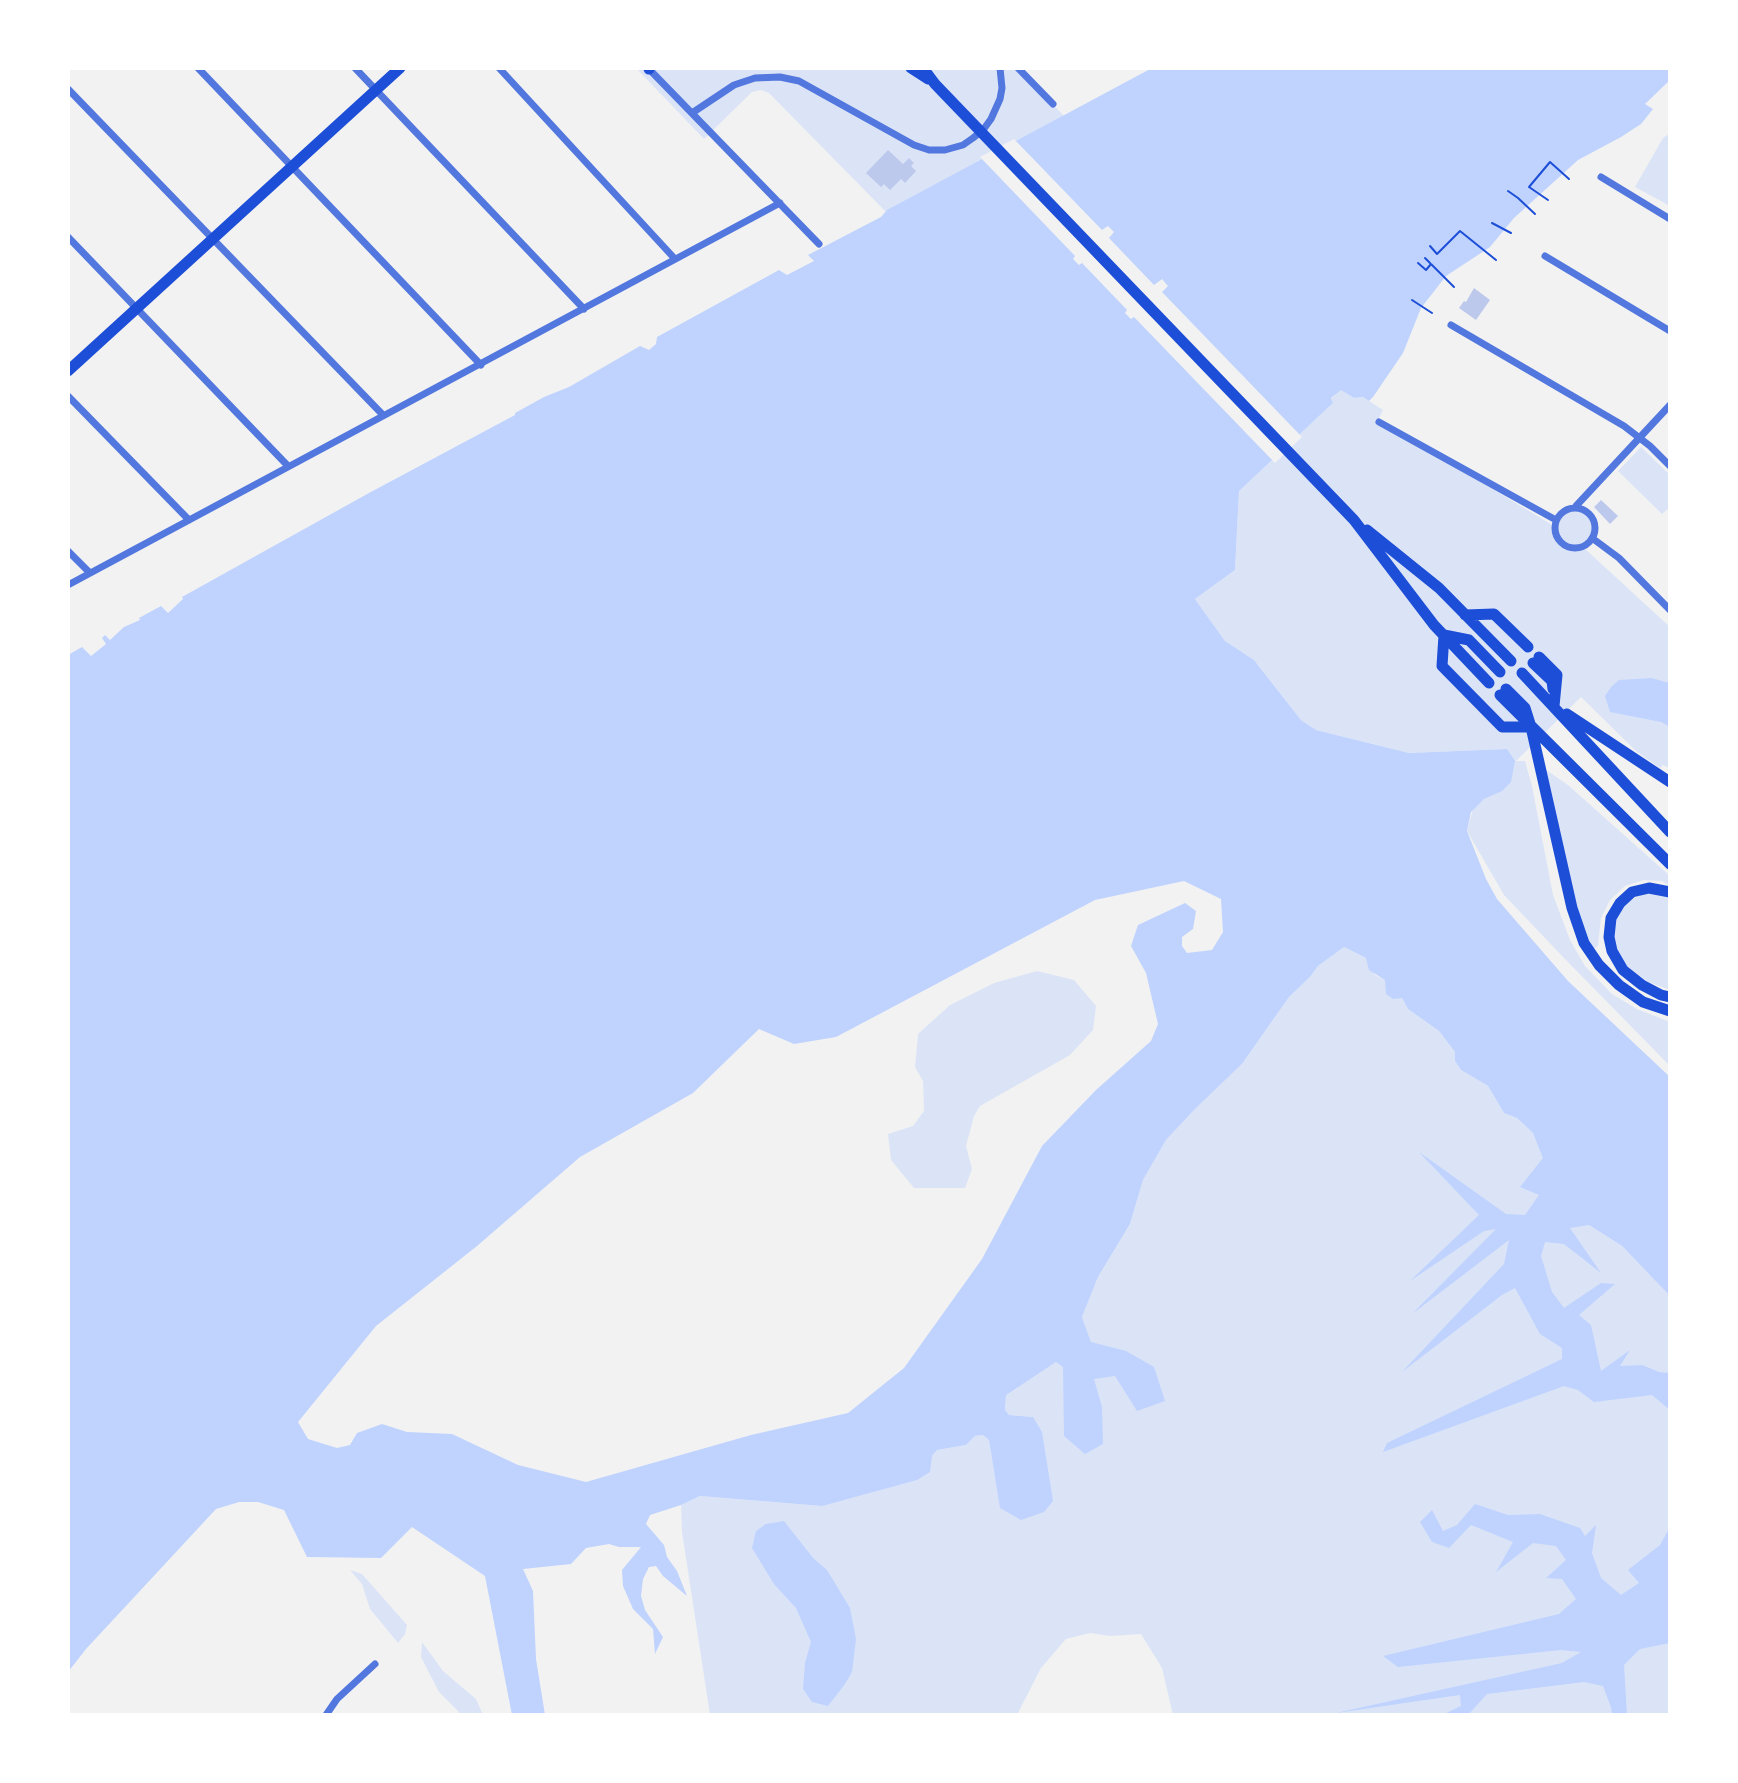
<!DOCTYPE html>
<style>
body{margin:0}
#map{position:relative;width:1738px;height:1783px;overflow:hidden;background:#f2f2f2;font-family:"Roboto Condensed",sans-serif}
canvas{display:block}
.frame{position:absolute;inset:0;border:70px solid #fff;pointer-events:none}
</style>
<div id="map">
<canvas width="1738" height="1783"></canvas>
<div class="frame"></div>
</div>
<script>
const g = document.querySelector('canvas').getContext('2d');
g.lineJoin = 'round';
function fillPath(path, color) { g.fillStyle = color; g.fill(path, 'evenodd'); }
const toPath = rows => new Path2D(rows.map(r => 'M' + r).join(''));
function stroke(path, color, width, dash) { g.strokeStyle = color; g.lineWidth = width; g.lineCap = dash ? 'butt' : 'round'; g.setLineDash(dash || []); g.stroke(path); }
fillPath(toPath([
 [636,68,1018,68,1064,116,886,212,769,93,761,90,752,92,704,139],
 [1670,133,1670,206,1635,187,1663,138],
 [1341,389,1354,398,1363,397,1383,410,1378,420,1554,526,1560,514,1571,508,1577,508,1589,513,1593,519,1595,531,1592,538,1583,547,1670,627,1670,683,1652,678,1661,722,1670,727,1670,773,1667,771,1669,768,1663,765,1660,768,1637,752,1581,697,1516,761,1525,761,1532,786,1553,895,1570,940,1585,966,1612,994,1637,1009,1670,1022,1670,1066,1563,957,1504,895,1467,831,1473,809,1484,799,1507,749,1409,753,1316,730,1301,720,1254,660,1225,641,1195,599,1235,570,1239,491,1333,403,1331,399],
 [1641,447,1670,475,1670,507,1662,514,1618,471],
 [1542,767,1568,785,1670,876,1670,886,1662,881,1644,880,1625,886,1610,900,1601,918,1598,946,1592,950,1586,941],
 [1660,893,1670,898,1670,990,1648,982,1623,963,1613,942,1613,922,1623,905,1642,894],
 [1344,947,1366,958,1375,975,1385,980,1402,998,1408,1009,1439,1031,1455,1052,1455,1061,1461,1070,1488,1086,1504,1113,1517,1118,1533,1133,1589,1225,1622,1246,1670,1296,1670,1715,1173,1715,1162,1668,1141,1634,1110,1636,1090,1633,1066,1639,1041,1668,1017,1715,710,1715,682,1532,681,1505,700,1496,822,1506,932,1456,937,1450,966,1445,975,1436,983,1435,989,1440,1001,1508,1033,1417,1009,1415,1005,1410,1006,1394,1032,1376,1091,1342,1082,1317,1098,1277,1130,1224,1143,1180,1166,1140,1196,1108,1242,1064,1289,997,1310,977,1318,966],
 [1037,971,1074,980,1096,1006,1093,1030,1070,1055,980,1106,974,1116,966,1146,972,1169,965,1188,914,1188,891,1160,888,1134,913,1126,924,1111,923,1081,915,1067,918,1034,950,1005,994,983],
 [350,1570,362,1574,407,1625,405,1634,398,1643,370,1609,362,1584],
 [422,1642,443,1671,476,1699,483,1715,460,1715,458,1711,439,1692,421,1657]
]), '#dbe4f7');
fillPath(toPath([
 [1152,68,1670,68,1670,80,1645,104,1653,109,1641,124,1621,137,1578,160,1514,218,1490,247,1446,276,1421,308,1403,353,1373,397,1369,401,1363,397,1354,398,1341,390,1331,398,1333,403,1239,491,1235,570,1195,599,1225,641,1254,660,1301,720,1316,730,1409,753,1507,749,1515,761,1511,782,1502,791,1484,799,1471,812,1467,831,1486,879,1497,899,1568,981,1670,1077,1670,1296,1622,1246,1589,1225,1570,1228,1601,1273,1564,1244,1545,1242,1541,1256,1552,1292,1564,1308,1601,1283,1615,1284,1579,1315,1591,1325,1601,1371,1630,1350,1620,1366,1642,1365,1659,1372,1670,1373,1670,1410,1652,1395,1594,1402,1578,1390,1564,1386,1383,1452,1387,1443,1562,1359,1562,1348,1540,1334,1515,1288,1502,1295,1402,1372,1504,1264,1509,1240,1412,1314,1496,1229,1484,1231,1410,1281,1479,1215,1419,1152,1506,1214,1525,1215,1539,1195,1520,1187,1543,1158,1533,1133,1517,1118,1504,1113,1488,1086,1461,1070,1455,1061,1455,1052,1439,1031,1408,1009,1402,998,1393,999,1386,994,1385,980,1369,970,1366,958,1344,947,1318,966,1310,977,1289,997,1242,1064,1196,1108,1166,1140,1143,1180,1130,1224,1098,1277,1082,1317,1091,1342,1126,1351,1154,1367,1165,1401,1137,1411,1115,1376,1094,1379,1102,1407,1103,1444,1085,1454,1064,1436,1063,1367,1056,1362,1006,1395,1005,1410,1009,1415,1033,1417,1042,1432,1053,1501,1044,1512,1021,1520,1000,1508,989,1440,983,1435,975,1436,966,1445,937,1450,932,1456,930,1472,917,1480,822,1506,700,1496,681,1505,650,1515,646,1524,664,1545,667,1557,677,1571,687,1596,663,1576,656,1566,649,1567,643,1579,641,1596,645,1610,663,1637,655,1654,653,1629,633,1609,623,1586,622,1570,641,1547,619,1547,609,1544,586,1548,571,1564,523,1569,533,1591,536,1659,545,1715,512,1715,485,1576,412,1527,381,1558,307,1557,284,1510,258,1502,239,1502,216,1509,86,1649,68,1672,68,655,82,647,91,656,106,644,102,638,105,635,110,640,124,627,140,620,139,618,161,606,168,613,183,599,182,597,369,493,515,415,515,413,544,397,569,387,640,346,649,350,656,344,657,337,779,270,787,275,814,261,808,255,881,217,887,210],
 [1184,881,1221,899,1223,932,1212,950,1187,953,1182,946,1182,937,1193,929,1196,911,1185,903,1138,925,1131,946,1146,973,1158,1024,1151,1041,1096,1090,1042,1146,982,1259,904,1368,848,1413,751,1435,586,1482,518,1465,452,1434,407,1432,382,1424,357,1433,350,1445,337,1448,308,1439,298,1422,376,1326,477,1246,580,1157,693,1093,759,1029,794,1044,836,1037,1095,900],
 [1652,678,1670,683,1670,727,1661,722,1610,712,1605,696,1611,687,1619,680],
 [1475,1504,1508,1515,1540,1514,1580,1528,1585,1536,1596,1525,1592,1553,1601,1578,1621,1595,1639,1583,1628,1570,1660,1545,1670,1527,1670,1643,1640,1649,1624,1665,1627,1715,1612,1715,1611,1707,1603,1686,1584,1682,1487,1694,1468,1715,1442,1715,1461,1706,1460,1695,1336,1713,1562,1663,1581,1652,1561,1650,1398,1667,1383,1656,1559,1614,1576,1599,1562,1579,1546,1578,1566,1560,1556,1546,1533,1543,1496,1572,1513,1542,1471,1525,1449,1548,1432,1542,1420,1522,1432,1510,1443,1531,1457,1525],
 [784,1521,813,1558,827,1570,850,1608,856,1639,852,1672,845,1684,828,1706,812,1702,803,1689,805,1663,811,1642,796,1608,774,1584,752,1548,756,1531,766,1524]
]), '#bfd3fe');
fillPath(toPath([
 [1014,139,1102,230,1108,226,1114,232,1109,238,1154,285,1162,279,1168,286,1162,292,1302,437,1275,463,1134,317,1131,319,1125,313,1127,310,1082,263,1079,265,1073,259,1075,256,980,157]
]), '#f2f2f2');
fillPath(toPath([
 [888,150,903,164,909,158,914,163,911,166,916,171,905,183,901,179,890,190,884,184,881,187,866,173],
 [1474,288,1490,300,1476,320,1459,308,1464,301,1466,302],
 [1601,500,1618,516,1610,524,1594,507]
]), '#bdc9ec');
stroke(toPath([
 [1508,191,1518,198,1535,214],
 [1548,200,1529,187,1550,162,1569,179],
 [1492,223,1511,233],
 [1430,246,1437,254,1460,231,1496,260],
 [1425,258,1430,263],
 [1418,263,1426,270,1431,264,1454,287],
 [1412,300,1432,313]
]), '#1d4ed8', 2);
stroke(toPath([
 [198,68,481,365],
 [355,68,584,309],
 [499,68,675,259],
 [648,68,819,244],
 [1018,68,1053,104],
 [68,89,383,415],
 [692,113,734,85,755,78,780,77,799,81,914,145,929,150,945,150,963,145,973,138,983,130,991,119,1000,99,1002,88,1000,68],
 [1601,177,1670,219],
 [68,237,288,466],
 [1545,256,1670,331],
 [1451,325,1624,426,1650,446,1670,466],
 [68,396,189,520],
 [1379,422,1556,520],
 [1576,506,1670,405],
 '1555 528a20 20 0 1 1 40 0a20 20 0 1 1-40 0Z',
 [1592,538,1619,558,1670,610],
 [68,551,90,573],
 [68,585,780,203],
 [326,1715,337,1699,375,1664]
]), '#5277de', 7);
stroke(toPath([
 [649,68,649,69],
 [911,68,928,79],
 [923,68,935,84,1354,520,1434,625,1489,683],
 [68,371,400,68],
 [1367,530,1439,588,1511,661],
 [1465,615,1494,614,1528,647],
 [1444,635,1442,666,1502,727,1531,727],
 [1444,635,1469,640,1500,672],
 [1539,657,1557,675,1554,706],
 [1533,663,1552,681,1553,689],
 [1522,673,1670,832],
 [1506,689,1525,708,1531,727,1572,908,1584,943,1599,965,1619,985,1643,1002,1670,1011],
 [1500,695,1670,864],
 [1567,714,1670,782],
 [1670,892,1649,888,1632,892,1620,903,1611,918,1609,937,1612,951,1623,970,1642,985,1661,995,1670,997]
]), '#1d4ed8', 11);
</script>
